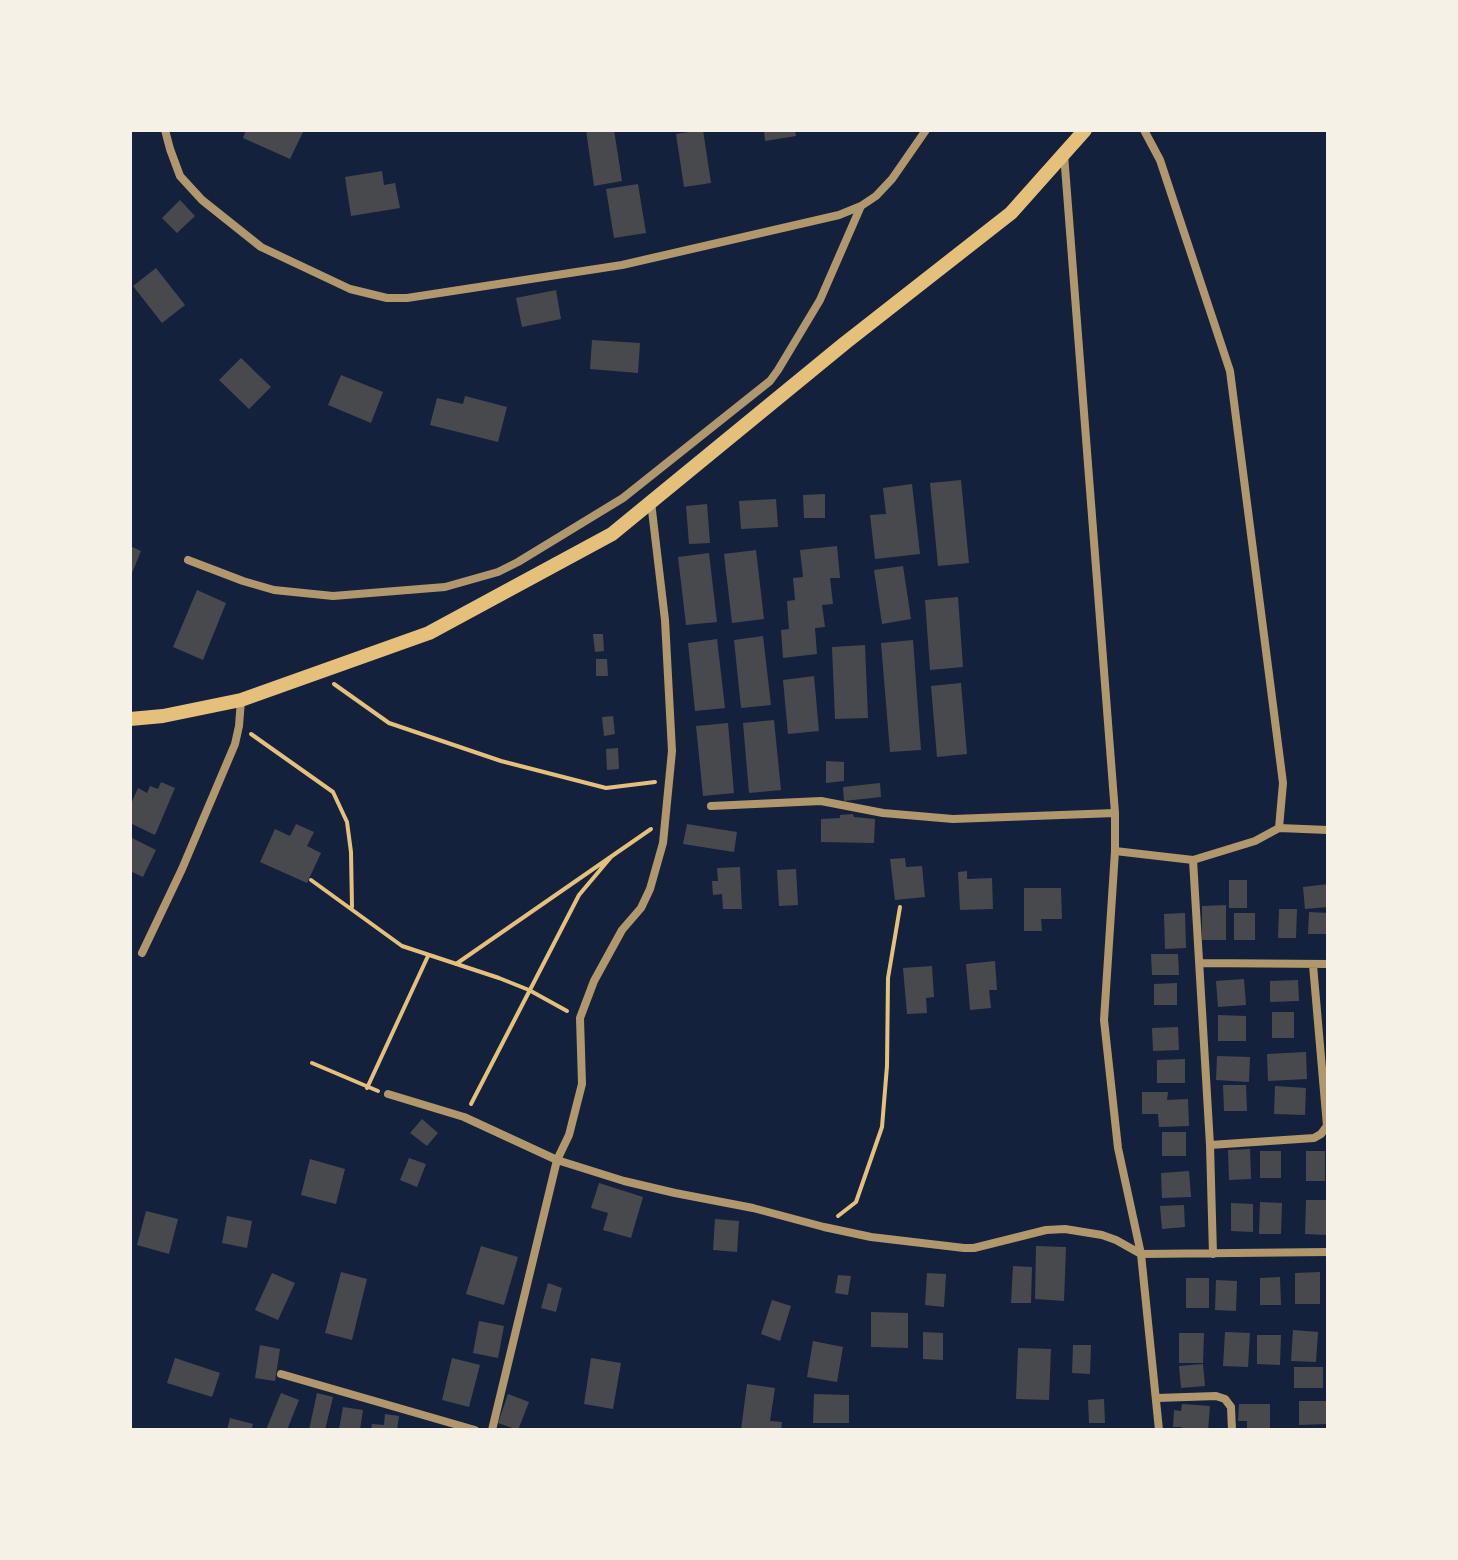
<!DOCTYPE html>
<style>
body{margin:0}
#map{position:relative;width:1458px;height:1560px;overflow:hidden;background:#14213d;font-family:"Space Grotesk",sans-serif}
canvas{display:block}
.frame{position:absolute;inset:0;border:132px solid #f6f1e7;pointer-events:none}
</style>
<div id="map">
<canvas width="1458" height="1560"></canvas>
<div class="frame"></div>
</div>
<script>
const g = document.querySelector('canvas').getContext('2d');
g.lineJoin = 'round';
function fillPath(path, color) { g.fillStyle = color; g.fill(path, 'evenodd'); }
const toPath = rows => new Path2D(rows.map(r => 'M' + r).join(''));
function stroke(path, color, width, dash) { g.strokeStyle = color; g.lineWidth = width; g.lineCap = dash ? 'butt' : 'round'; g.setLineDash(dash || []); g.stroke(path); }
fillPath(toPath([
 [246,130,299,130,303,132,290,159,243,138],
 [586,130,614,130,622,181,594,186],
 [703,130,711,183,684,187,676,134],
 [764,130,795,130,796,136,765,141],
 [382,171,384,185,395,183,400,208,351,216,345,177],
 [638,184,646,233,614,238,606,189],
 [180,200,195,216,177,233,162,218],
 [156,268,185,305,162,323,133,286],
 [556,290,561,319,522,327,516,298],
 [592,340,640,343,638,373,590,369],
 [241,358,271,387,249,409,219,380],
 [341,375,383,392,371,423,328,405],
 [465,396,507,407,498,442,430,425,437,398,463,404],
 [961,480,969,563,938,566,930,483],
 [912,484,920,554,875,559,870,515,886,514,883,488],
 [825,494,825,518,804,518,803,495],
 [776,499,778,527,741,529,739,501],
 [707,504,710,543,689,544,686,506],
 [130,546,141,551,130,578],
 [837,546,840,578,830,578,833,604,822,605,825,627,815,628,817,654,783,658,781,630,789,629,787,601,795,600,793,578,803,577,800,550],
 [756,550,764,619,732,623,724,554],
 [709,553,717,622,686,625,678,557],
 [903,566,911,619,882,624,874,570],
 [197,590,226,603,203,660,173,647],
 [958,597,963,667,930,670,925,600],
 [593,634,603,634,604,651,595,652],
 [763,636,771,705,741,708,734,640],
 [717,639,725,708,695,711,688,643],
 [913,640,921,750,890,752,881,643],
 [865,645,868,718,835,719,832,647],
 [596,659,607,659,608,676,596,676],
 [814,676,819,731,788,734,783,680],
 [961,683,967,754,937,757,931,686],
 [613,716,615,734,604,736,602,717],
 [774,720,781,790,749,793,743,723],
 [728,723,734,793,703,796,696,726],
 [618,748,619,769,607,770,606,749],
 [826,761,844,762,844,781,826,783],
 [161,782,175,788,155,835,130,823,130,806,138,788,147,793,150,786,158,789],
 [880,783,881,797,844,801,843,787],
 [853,814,854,817,875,819,874,843,821,842,821,819,840,818,840,815],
 [296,824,314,832,307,846,321,853,307,883,260,862,275,829,290,836],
 [687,824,737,832,734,852,683,844],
 [130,837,156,850,143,877,130,871],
 [905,858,906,867,922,866,925,897,895,900,890,859],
 [740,867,742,909,723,909,722,894,713,895,712,881,718,881,717,868],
 [796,869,798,905,779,906,777,870],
 [967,871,967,879,992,878,993,909,960,910,958,872],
 [1229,880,1247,880,1247,908,1229,908],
 [1328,884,1328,907,1305,909,1303,887],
 [1024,888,1061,888,1062,919,1041,919,1042,931,1024,931],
 [1226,905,1226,940,1202,940,1202,906],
 [1279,909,1297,909,1296,938,1278,938],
 [1309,912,1328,913,1328,934,1308,934],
 [1185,913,1186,948,1165,949,1164,914],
 [1234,913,1255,913,1255,940,1234,940],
 [1151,954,1178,954,1179,975,1152,975],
 [995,961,997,990,989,990,991,1008,970,1010,966,964],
 [932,966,934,997,926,998,927,1013,907,1014,903,968],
 [1244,979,1246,1005,1218,1007,1216,981],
 [1298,980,1299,1001,1270,1002,1270,981],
 [1177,983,1177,1005,1154,1005,1154,984],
 [1272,1012,1294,1012,1294,1038,1272,1038],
 [1218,1015,1246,1016,1246,1041,1218,1041],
 [1178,1027,1179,1050,1153,1051,1152,1028],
 [1306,1052,1307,1079,1268,1081,1267,1054],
 [1217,1056,1250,1057,1249,1082,1216,1080],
 [1185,1059,1185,1083,1157,1083,1157,1060],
 [1223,1085,1246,1085,1247,1111,1224,1111],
 [1275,1086,1306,1088,1305,1115,1274,1114],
 [1142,1092,1168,1092,1167,1100,1188,1099,1189,1126,1159,1127,1158,1114,1142,1114],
 [422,1119,438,1133,427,1146,410,1133],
 [1162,1132,1186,1132,1186,1156,1162,1156],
 [1250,1149,1251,1179,1229,1180,1228,1150],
 [1260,1151,1281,1151,1281,1178,1260,1178],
 [1306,1151,1325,1151,1325,1181,1306,1181],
 [409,1158,426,1164,417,1187,400,1180],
 [310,1159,345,1169,336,1204,301,1195],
 [1189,1171,1191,1197,1162,1198,1161,1173],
 [599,1183,643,1197,631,1238,603,1230,608,1213,591,1208],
 [1306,1200,1328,1200,1328,1235,1305,1234],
 [1260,1202,1282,1203,1281,1234,1259,1234],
 [1231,1203,1253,1204,1253,1232,1231,1231],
 [1184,1205,1185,1227,1162,1229,1160,1206],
 [146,1211,178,1219,169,1254,137,1245],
 [227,1216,252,1221,247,1248,222,1243],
 [715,1219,739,1221,737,1252,713,1250],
 [481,1246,518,1257,504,1305,466,1294],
 [1036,1246,1066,1247,1064,1301,1035,1299],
 [1013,1266,1032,1267,1031,1303,1011,1303],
 [341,1272,367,1279,352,1340,325,1333],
 [1320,1272,1320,1304,1295,1304,1295,1273],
 [272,1273,295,1283,278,1320,255,1310],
 [927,1273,946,1274,944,1307,925,1305],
 [838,1275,851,1276,848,1295,835,1293],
 [1280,1277,1281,1305,1260,1305,1260,1278],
 [1186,1278,1209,1278,1209,1308,1186,1308],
 [1216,1280,1237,1281,1236,1311,1215,1310],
 [548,1283,562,1288,556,1312,541,1308],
 [772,1300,791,1306,780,1341,761,1334],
 [871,1312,908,1313,908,1348,871,1347],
 [479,1321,504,1326,498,1358,473,1353],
 [1293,1330,1318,1332,1316,1362,1291,1361],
 [923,1332,943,1333,943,1360,923,1359],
 [1225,1332,1250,1333,1248,1367,1223,1366],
 [1179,1333,1204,1333,1203,1363,1179,1363],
 [1257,1335,1281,1335,1280,1365,1257,1364],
 [813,1341,843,1347,837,1382,807,1377],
 [260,1345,280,1349,275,1381,255,1378],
 [1073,1345,1091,1345,1090,1374,1072,1373],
 [1018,1348,1051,1349,1049,1400,1016,1399],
 [175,1358,220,1373,212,1397,167,1383],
 [452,1358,480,1365,469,1407,442,1400],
 [591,1358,621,1363,613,1409,584,1404],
 [1203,1364,1205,1386,1181,1388,1179,1366],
 [1294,1367,1323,1367,1323,1388,1294,1388],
 [747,1384,775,1388,770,1421,782,1422,781,1430,741,1430],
 [281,1393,299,1400,287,1430,266,1430],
 [317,1393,333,1397,325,1430,309,1430],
 [508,1394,529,1402,518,1430,498,1423],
 [814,1394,849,1395,849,1423,813,1423],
 [1104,1399,1105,1423,1089,1423,1088,1400],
 [1299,1401,1328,1401,1328,1424,1299,1425],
 [1182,1404,1210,1406,1208,1430,1181,1430,1182,1427,1173,1427,1174,1410,1181,1411],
 [1239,1404,1270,1404,1270,1429,1247,1429,1247,1421,1238,1421],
 [343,1407,363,1410,360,1430,339,1429],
 [385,1414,399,1416,397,1430,371,1430,372,1424,384,1425],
 [230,1418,253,1424,251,1430,227,1430]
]), '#48494c');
stroke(toPath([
 [334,684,389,723,501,761,606,788,655,782],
 [251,734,333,792,347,822,351,852,352,907],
 [311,880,402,946,499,978,529,990,567,1011],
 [456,964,651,829],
 [312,1063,378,1091],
 [367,1088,428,956],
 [471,1104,579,895,611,857],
 [838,1216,856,1202,882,1127,887,1066,888,978,900,907]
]), '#e5c07b', 4);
stroke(toPath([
 [165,130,170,149,180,176,202,200,261,247,350,289,387,298,407,298,622,265,839,215,861,206,876,196,892,179,926,130],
 [1144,130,1160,160,1230,371,1283,783,1279,828],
 [1064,154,1115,813,1115,851,1104,1020,1118,1148,1141,1254,1159,1430],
 [188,560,243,581,274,590,333,596,445,587,498,572,518,562,623,498,770,381,778,370,820,300,861,206],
 [711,806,821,801,883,813,953,819,1115,813],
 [1115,851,1193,860,1255,841,1279,828,1328,830],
 [1193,860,1210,1145,1213,1254],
 [142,953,182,869,235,744,239,726,241,700],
 [1199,963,1328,964],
 [388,1094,464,1117,557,1160,624,1181,675,1193,753,1208,824,1227,871,1237,964,1248,974,1248,1046,1230,1065,1229,1102,1235,1116,1240,1141,1254,1328,1252],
 [1210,1145,1314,1138,1321,1134,1327,1126,1313,965],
 [281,1374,475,1430],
 [1157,1398,1216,1396,1225,1399,1231,1407,1232,1430],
 [492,1430,557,1160,569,1135,582,1084,580,1018,594,981,622,930,641,908,650,889,663,843,672,751,665,620,651,502]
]), '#b1986c', 8);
stroke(toPath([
 [130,719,163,716,241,700,429,633,612,534,845,343,1011,213,1085,130]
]), '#e5c07b', 14);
</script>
